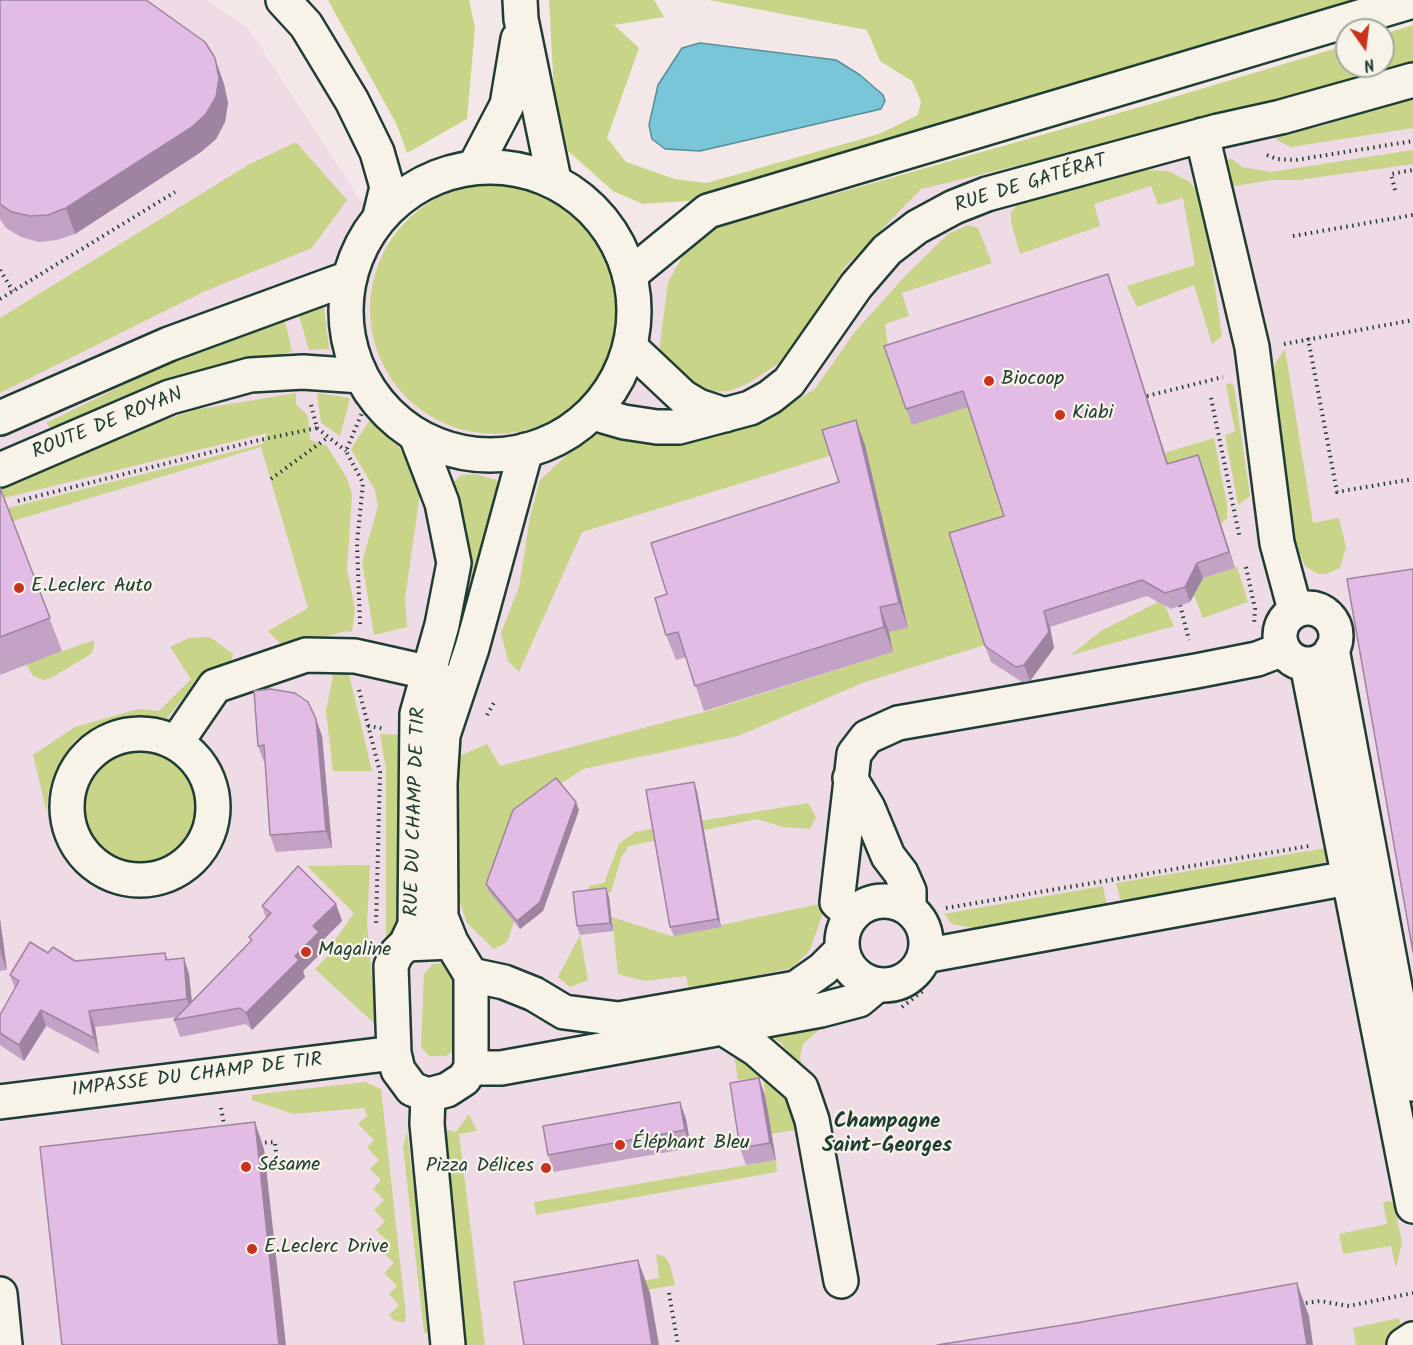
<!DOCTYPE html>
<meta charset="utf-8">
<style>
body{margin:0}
#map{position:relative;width:1413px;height:1345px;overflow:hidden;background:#f3e8e7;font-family:Kalam,sans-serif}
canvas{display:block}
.north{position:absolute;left:1335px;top:18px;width:60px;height:60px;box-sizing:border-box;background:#f7f3e8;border:2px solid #a1aaa0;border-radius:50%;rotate:166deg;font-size:16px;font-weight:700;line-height:24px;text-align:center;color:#1f3d34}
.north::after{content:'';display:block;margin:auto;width:21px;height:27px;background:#c8321e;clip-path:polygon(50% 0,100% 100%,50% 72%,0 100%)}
</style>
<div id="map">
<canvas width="1413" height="1345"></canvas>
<div class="north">N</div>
</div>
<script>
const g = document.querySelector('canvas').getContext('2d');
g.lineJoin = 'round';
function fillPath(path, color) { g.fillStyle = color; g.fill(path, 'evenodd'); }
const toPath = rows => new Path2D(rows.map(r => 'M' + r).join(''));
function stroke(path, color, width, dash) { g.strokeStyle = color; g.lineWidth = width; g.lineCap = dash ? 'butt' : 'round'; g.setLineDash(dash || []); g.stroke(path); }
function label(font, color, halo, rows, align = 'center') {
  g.font = font + ' Kalam,sans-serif'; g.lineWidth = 4.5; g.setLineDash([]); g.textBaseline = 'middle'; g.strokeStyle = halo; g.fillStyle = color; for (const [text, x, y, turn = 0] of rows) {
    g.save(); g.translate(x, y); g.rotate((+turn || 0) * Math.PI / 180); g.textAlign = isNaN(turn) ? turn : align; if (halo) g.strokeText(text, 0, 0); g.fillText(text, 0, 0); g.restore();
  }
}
fillPath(toPath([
 [0,0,206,0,249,29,455,346,880,190,1413,57,1413,1345,0,1345]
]), '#eedbe6');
fillPath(toPath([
 [328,0,469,0,475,28,467,119,407,153,397,125],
 [549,0,654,0,664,17,614,25,639,48,607,138,626,162,675,179,707,183,879,134,918,115,921,101,912,81,880,61,867,30,709,0,1388,0,702,200,643,204,613,191,568,151,554,91],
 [1413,25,1413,62,1302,97,921,189,845,267,787,358,747,384,729,391,709,392,690,387,670,371,659,351,668,282,682,257,715,228,1154,103,1347,45,1347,66,1383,66,1383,34],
 [1413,96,1413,128,1291,147,1276,140,1280,132,1319,127],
 [296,142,347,200,312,248,203,292,0,393,0,318,248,165],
 [1413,150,1413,164,1299,180,1272,180,1229,187,1225,160,1232,159,1242,167,1271,172],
 [1146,170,1168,171,1190,182,1198,192,1207,231,1222,336,1212,344,1194,285,1137,307,1127,286,1195,265,1183,198,1158,205,1151,186,1094,204,1100,226,1020,254,1011,222,1011,212,1019,203],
 '370 309a125 125 0 1 1 250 0a125 125 0 1 1-250 0Z',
 [968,225,978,228,992,263,902,293,909,316,885,324,890,362,969,407,1010,532,954,549,985,645,865,682,738,736,583,769,562,783,507,942,494,949,467,923,453,882,455,758,487,744,500,766,704,712,893,652,889,632,908,627,865,445,582,532,519,672,508,661,501,633,519,587,530,517,540,480,569,453,600,432,661,440,724,433,773,415,815,389,854,333,907,274,948,234],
 [323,300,329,349,309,350,298,313],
 [284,316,292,352,178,375,54,432,46,423,175,360],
 [1285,349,1313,523,1339,518,1346,547,1340,568,1326,574,1318,574,1305,566,1296,544,1272,377,1276,362],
 [1230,383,1234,386,1250,496,1238,505,1225,435,1235,432,1226,384],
 [296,393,296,404,308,416,310,440,327,446,347,478,352,494,347,570,355,609,352,632,345,631,289,647,280,643,268,631,308,608,261,447,13,521,0,510,263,444,267,433,0,499,0,483,71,452,194,410],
 [317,393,350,398,340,436,321,423],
 [373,415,408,459,421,486,405,599,407,627,374,635,362,562,378,506,375,490,351,449],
 [1214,438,1227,504,1227,518,1221,524,1204,471,1173,480,1164,453],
 [474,474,496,480,500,486,482,579,462,576,462,532,454,482,461,475],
 [1237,567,1248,602,1203,618,1194,595,1197,580],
 [1158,602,1165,606,1174,626,1071,655,1101,631],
 [210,637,233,654,230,666,202,674,164,722,144,719,109,722,75,740,58,767,48,795,47,813,33,755,75,727,138,709,159,711,191,679,170,647,189,638],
 [94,640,94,647,91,654,51,678,43,680,33,676,26,664],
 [334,670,348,670,372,771,333,771,326,711],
 [380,734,402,735,403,922,386,949,386,770],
 '77 805a59 59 0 1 1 118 0a59 59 0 1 1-118 0Z',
 [808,803,816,817,810,829,783,827,757,819,629,846,621,858,611,892,587,897,589,886,604,883,619,844,635,832],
 [1326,848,1331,849,1326,861,1311,870,1121,902,1116,883],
 [370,865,367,923,376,1025,315,969,336,948,333,943,354,913,307,866],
 [1103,886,1107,906,979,929,952,924,944,914],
 [819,904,824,910,810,950,792,968,689,989,686,976,645,981,618,974,612,917,671,936],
 [580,935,588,980,570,987,558,977],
 [446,963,455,966,460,1045,446,1056,429,1056,421,1047,424,974,433,964],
 [826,1024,803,1044,800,1057,802,1068,780,1042,763,1033],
 [695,1043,692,1053,593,1070,588,1067],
 [734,1055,751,1056,784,1082,795,1130,771,1134,763,1078,738,1080],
 [365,1082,381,1089,406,1316,404,1323,394,1320,389,1315,399,1305,389,1294,397,1286,384,1273,394,1263,380,1249,387,1241,376,1230,385,1221,374,1210,384,1200,373,1189,381,1180,370,1169,379,1160,367,1147,374,1140,358,1124,367,1116,364,1108,293,1114,252,1100,252,1095],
 [469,1114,477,1131,459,1134,485,1345,466,1345,446,1149,447,1130,456,1132],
 [407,1131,432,1335,424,1332,403,1147],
 [776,1160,777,1172,536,1215,534,1202],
 [1388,1201,1394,1203,1402,1243,1396,1268,1391,1246,1343,1254,1339,1234,1387,1224,1383,1202],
 [656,1254,665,1257,670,1265,675,1285,534,1310,532,1299,659,1278],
 [1399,1318,1401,1326,1393,1345,1356,1345,1353,1328]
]), '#c8d487');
const water = toPath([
 [700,43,836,60,860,75,883,95,885,101,881,109,700,151,665,149,652,139,649,125,658,85,682,48,700,43]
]);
fillPath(water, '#79c6d8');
stroke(water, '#558f96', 1.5);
const minor = toPath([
 [520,0,521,19,554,180],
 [1202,135,1252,347,1277,543,1295,610],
 [475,166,507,105,518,39],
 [631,348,683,397,698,406,725,415],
 [593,413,624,422,657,427,679,427,750,408,770,397,789,382,856,286,887,250,917,227,954,207,987,194,1218,131,1281,117,1413,80],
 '1280 636a28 28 0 1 1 56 0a28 28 0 1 1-56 0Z',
 [1332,649,1413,1084],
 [1307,664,1413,1206],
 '67 807a73 73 0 1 1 146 0a73 73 0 1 1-146 0Z',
 [176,743,215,686,306,655,355,656,413,669,447,683],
 [850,778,868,808,888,856,901,873,909,891,909,909],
 '842 943a42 42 0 1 1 84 0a42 42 0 1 1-84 0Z',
 [851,915,837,902,854,754,867,737,898,723,1196,671,1257,659,1283,649],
 [451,942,406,944,396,954,391,966,394,1053,398,1070,412,1089,428,1095,447,1090,464,1079,471,1068,471,975,451,942,441,917,440,783,443,735,472,648,526,450],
 [406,944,415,925,417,714,442,625,454,563,442,503,416,435],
 [924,956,1348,878],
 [471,975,504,982,534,994,564,1012,619,1019,796,988,823,969,842,950],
 [723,1028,756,1049,801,1088,812,1120,841,1281],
 [471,1068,501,1068,821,1010,859,1000,877,985],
 [428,1095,427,1124,448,1345],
 [0,1102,394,1053],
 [0,1294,5,1345],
 [1404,1345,1413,1339]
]);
const major = toPath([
 [283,0,306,25,352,101,377,152,387,187,380,216],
 '346 311a144 144 0 1 1 288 0a144 144 0 1 1-288 0Z',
 [631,274,708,211,1413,1],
 [0,418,169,344,349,278],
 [0,470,170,397,250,375,303,372,361,376]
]);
stroke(minor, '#1f3d34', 38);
stroke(major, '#1f3d34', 38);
stroke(toPath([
 [1267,155,1277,159,1296,160,1413,141],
 [1395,190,1391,174,1413,170],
 [1293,236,1413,215],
 [0,270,13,291],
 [0,299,175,192],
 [1308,338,1337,492,1413,479],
 [1284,344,1413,320],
 [1147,396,1223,377],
 [1211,398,1240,539],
 [317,428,346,451],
 [271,479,327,438],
 [18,501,255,441,317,428,311,405],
 [1246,567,1255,609,1254,624],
 [1180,605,1189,640],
 [360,624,357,543,363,483,346,451,364,408],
 [359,690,380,772,376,926],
 [487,715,495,701],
 [368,726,385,729],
 [946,908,1309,846],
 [902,1007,924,990],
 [221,1108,225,1130],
 [259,1143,275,1142,277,1164],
 [669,1293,678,1345],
 [1300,1304,1320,1301,1349,1306,1413,1293]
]), '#1f3d34', 4, [1.5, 4.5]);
stroke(minor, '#f7f3e8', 33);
stroke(major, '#f7f3e8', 33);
fillPath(toPath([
 [0,0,224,84,228,103,225,122,216,139,201,152,75,234,57,240,39,242,21,237,6,228,0,219],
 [1113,289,1168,464,1198,455,1235,568,1203,578,1190,602,1171,609,1147,596,1050,627,1054,648,1030,681,1022,682,991,662,985,646,1004,516,968,407,912,425,884,346],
 [865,445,908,628,889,632,893,652,704,711,686,657,676,660,666,635,667,594,839,482],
 [0,488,62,651,0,675],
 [316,719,322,736,332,848,276,852,270,835,265,762,264,762,258,746],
 [697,791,721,927,674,936,670,927],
 [579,810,543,911,520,929,489,892,486,884],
 [606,888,609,897,613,931,580,935,577,926],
 [336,904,342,921,322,941,325,949,303,971,305,977,252,1030,246,1024,180,1037,174,1020,177,1017,95,1027,99,1054,46,1026,24,1061,0,1045,0,1015,15,989,10,975,48,953,75,961,165,953,168,960,189,974,192,1001,251,941,249,937,266,918,262,906],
 [0,919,7,970,0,971],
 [765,1095,776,1160,746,1165,740,1148],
 [686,1119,691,1148,554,1172,548,1155]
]), '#c2a2c5');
fillPath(toPath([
 [215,58,224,84,228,103,225,122,216,139,201,152,75,234,66,208],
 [1108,274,1113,289,1173,480,1167,464],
 [856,420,865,445,908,628,899,603],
 [1198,455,1204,471,1235,568,1229,552],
 [1197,563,1203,578,1190,602,1185,587],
 [880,607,889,632,893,652,884,627],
 [1044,611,1050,627,1054,648,1030,681,1024,665],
 [316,719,322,736,332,848,326,831],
 [694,782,697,791,721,927,718,919],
 [576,802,579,810,543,911,520,929,517,921],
 [606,888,609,897,613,931,610,923],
 [336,904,342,921,322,941,325,949,303,971,305,977,252,1030,246,1013,295,956,313,926],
 [0,919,7,970,1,954,0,945],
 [184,958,189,974,193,1015,187,999],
 [41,1010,46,1026,24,1061,19,1045],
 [89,1011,95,1027,99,1054,94,1038],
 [759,1078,765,1095,776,1160,770,1143],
 [680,1102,686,1119,691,1148,685,1130],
 [255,1122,264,1149,286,1345,279,1345],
 [638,1260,650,1293,659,1345,652,1345],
 [1297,1283,1309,1316,1313,1345,1307,1345]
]), '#9e84a0');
const building = toPath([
 [0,0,146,0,205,42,215,58,219,78,216,97,206,114,192,127,66,208,48,215,30,216,12,212,0,204,0,0],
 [1108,274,1167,464,1198,455,1229,552,1197,563,1185,587,1165,593,1142,580,1044,611,1049,632,1024,665,1016,667,985,646,949,533,1004,516,963,391,906,409,884,346,1108,274],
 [856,420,899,603,880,607,884,627,695,686,678,632,666,635,655,598,667,594,651,543,839,482,822,430,856,420],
 [0,488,50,618,0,637,0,488],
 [1413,569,1413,952,1347,579,1413,569],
 [270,689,295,693,308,702,316,719,326,831,270,835,264,745,258,746,254,691,270,689],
 [556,778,576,802,540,902,517,921,486,884,513,810,556,778],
 [694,782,718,919,670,927,646,790,694,782],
 [298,866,336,904,313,926,319,932,295,956,299,960,246,1013,240,1008,174,1020,252,940,249,937,271,913,262,906,298,866],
 [606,888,610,923,577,926,573,892,606,888],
 [30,942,48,953,53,947,75,961,165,953,166,960,184,958,187,999,89,1011,94,1038,41,1010,19,1045,0,1033,0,1015,19,981,10,975,30,942],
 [759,1078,770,1143,740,1148,730,1083,759,1078],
 [680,1102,685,1130,548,1155,543,1126,680,1102],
 [255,1122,279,1345,62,1345,40,1147,255,1122],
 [638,1260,652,1345,524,1345,514,1282,638,1260],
 [1297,1283,1307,1345,937,1345,1076,1323,1297,1283]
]);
fillPath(building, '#e2bce5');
stroke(building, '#9e84a0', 1.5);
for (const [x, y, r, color] of [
 [989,381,6,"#c8321e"],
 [1060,415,6,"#c8321e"],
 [19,588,6,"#c8321e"],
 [306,952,6,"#c8321e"],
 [620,1145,6,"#c8321e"],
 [246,1167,6,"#c8321e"],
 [546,1168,6,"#c8321e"],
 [252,1249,6,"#c8321e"]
]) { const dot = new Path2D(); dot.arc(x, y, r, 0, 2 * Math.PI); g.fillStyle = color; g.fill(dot); stroke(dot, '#f7f3e8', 2); }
label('20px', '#1f3d34', '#f7f3e8', [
 ["RUE DE GATÉRAT",1031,185,-17],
 ["ROUTE DE ROYAN",108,425,-22],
 ["RUE DU CHAMP DE TIR",417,812,-88],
 ["IMPASSE DU CHAMP DE TIR",197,1077,-7]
]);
label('20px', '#1f3d34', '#f7f3e8', [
 ["Biocoop",1001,381],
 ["Kiabi",1072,415],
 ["E.Leclerc Auto",31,588],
 ["Magaline",318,952],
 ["Éléphant Bleu",632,1145],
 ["Sésame",258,1167],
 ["Pizza Délices",534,1168,"right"],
 ["E.Leclerc Drive",264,1249]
], 'left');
label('bold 21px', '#1f3d34', '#f7f3e8', [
 ["Champagne",887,1123],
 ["Saint-Georges",887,1147]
]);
</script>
